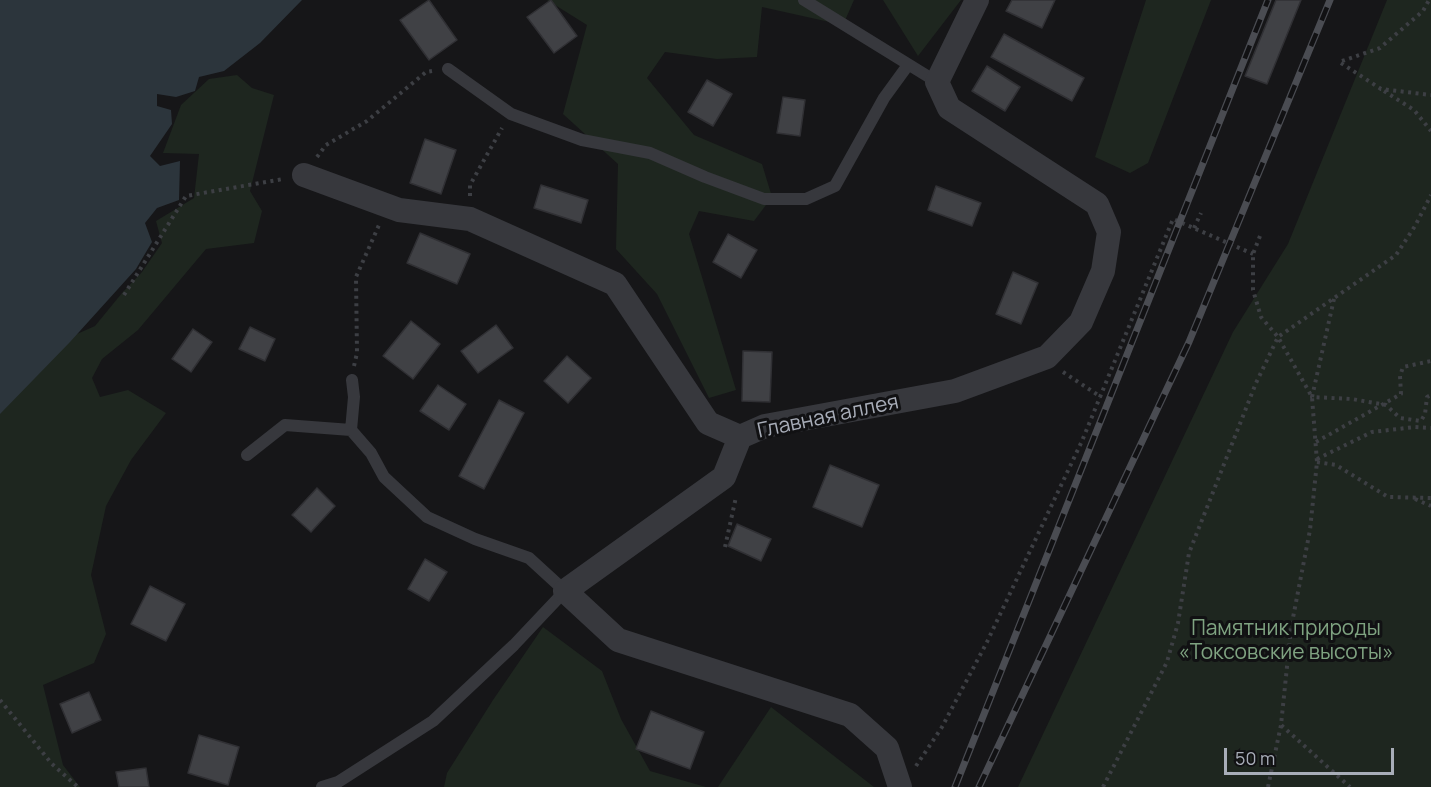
<!DOCTYPE html>
<meta charset="utf-8">
<style>
body{margin:0}
#map{position:relative;width:1431px;height:787px;overflow:hidden;background:#161618;font-family:Manrope,sans-serif}
canvas{display:block}
.scale{position:absolute;left:1224px;top:748px;width:170px;height:27px;box-sizing:border-box;border:3px solid #a8adb8;border-top:0;padding-left:8px;font-size:18px;line-height:21px;white-space:nowrap;color:#a8adb8;-webkit-text-stroke:4px #111113;paint-order:stroke}
</style>
<div id="map">
<canvas width="1431" height="787"></canvas>
<div class="scale">50 m</div>
</div>
<script>
const g = document.querySelector('canvas').getContext('2d');
g.lineJoin = 'round';
function fillPath(path, color) { g.fillStyle = color; g.fill(path, 'evenodd'); }
const toPath = rows => new Path2D(rows.map(r => 'M' + r).join(''));
function stroke(path, color, width, dash) { g.strokeStyle = color; g.lineWidth = width; g.lineCap = dash ? 'butt' : 'round'; g.setLineDash(dash || []); g.stroke(path); }
function label(font, color, halo, rows, align = 'center') {
  g.font = font + ' Manrope,sans-serif'; g.lineWidth = 6; g.setLineDash([]); g.textBaseline = 'middle'; g.strokeStyle = halo; g.fillStyle = color; for (const [text, x, y, turn = 0] of rows) {
    g.save(); g.translate(x, y); g.rotate((+turn || 0) * Math.PI / 180); g.textAlign = isNaN(turn) ? turn : align; if (halo) g.strokeText(text, 0, 0); g.fillText(text, 0, 0); g.restore();
  }
}
fillPath(toPath([
 [547,0,854,0,843,25,762,7,757,57,717,59,665,52,647,78,694,135,762,164,772,197,754,221,699,211,689,234,736,390,709,398,657,294,616,249,618,164,563,114,587,25],
 [883,0,961,0,918,56],
 [1146,0,1211,0,1148,163,1130,173,1095,157],
 [1387,0,1431,0,1431,787,1018,787,1233,332,1288,244],
 [237,75,252,88,274,95,250,191,262,211,254,243,206,249,138,330,102,359,92,378,100,397,128,390,166,413,131,460,106,506,91,575,106,634,94,663,43,685,63,765,80,787,0,787,0,409,68,338,95,326,122,293,142,272,162,243,156,221,194,198,199,154,163,153,181,105,209,79],
 [543,627,602,671,621,719,650,771,706,787,444,787,447,773,493,700],
 [771,707,874,787,718,787]
]), '#1e261f');
fillPath(toPath([
 [0,0,302,0,260,43,224,71,199,77,195,91,176,97,157,94,157,106,171,110,172,124,150,156,160,166,180,161,179,200,157,208,145,223,152,242,136,269,70,342,0,414]
]), '#2c353c');
const building = toPath([
 [429,0,457,40,429,60,400,20,429,0],
 [551,0,577,36,554,53,527,17,551,0],
 [1012,0,1055,0,1042,28,1006,11,1012,0],
 [1276,0,1301,0,1267,84,1245,76,1276,0],
 [1004,34,1084,78,1072,101,991,57,1004,34],
 [987,66,1020,87,1005,111,972,91,987,66],
 [707,80,732,94,713,126,688,112,707,80],
 [783,97,805,100,800,136,777,133,783,97],
 [425,139,456,150,441,194,410,183,425,139],
 [541,185,588,200,581,223,534,208,541,185],
 [936,186,981,203,972,226,928,210,936,186],
 [420,233,470,254,457,284,407,263,420,233],
 [728,234,757,250,741,278,713,262,728,234],
 [1013,272,1038,283,1021,324,996,314,1013,272],
 [411,321,440,344,413,379,383,356,411,321],
 [496,325,513,348,478,373,461,351,496,325],
 [250,327,275,339,265,361,239,349,250,327],
 [193,329,212,342,191,372,172,359,193,329],
 [743,351,772,352,770,402,742,401,743,351],
 [567,356,591,378,568,403,544,381,567,356],
 [438,385,466,404,449,430,420,411,438,385],
 [499,400,524,413,484,489,459,476,499,400],
 [830,465,879,485,862,527,813,507,830,465],
 [317,488,335,506,311,532,292,515,317,488],
 [737,524,771,539,761,561,728,546,737,524],
 [425,559,447,572,429,601,408,589,425,559],
 [150,586,185,604,166,641,131,624,150,586],
 [89,692,101,720,72,733,60,704,89,692],
 [651,711,704,732,690,769,636,749,651,711],
 [199,735,239,747,228,785,188,773,199,735],
 [146,768,149,787,119,787,116,772,146,768]
]);
fillPath(building, '#404145');
stroke(building, '#303034', 1.5);
stroke(toPath([
 [1342,61,1380,48,1423,11,1429,0],
 [1341,63,1381,89,1431,95],
 [1384,91,1414,110,1431,131],
 [317,157,326,145,367,121,426,72,432,71],
 [470,196,470,185,502,128],
 [1194,228,1201,213],
 [1260,236,1253,254,1253,290,1261,317,1278,337,1312,397,1317,462,1310,530,1291,628,1281,725,1350,787],
 [124,295,186,196,283,179],
 [1334,299,1312,397,1352,399,1386,405,1400,418,1421,421,1425,414,1427,397,1431,395],
 [354,366,357,353,356,277,379,225],
 [1063,372,1101,397],
 [1316,442,1401,394,1400,376,1403,367,1431,361],
 [1317,459,1372,432,1415,427,1431,428],
 [1317,462,1336,465,1388,497,1431,498],
 [1415,499,1431,506],
 [725,547,736,497],
 [0,700,52,764,78,787],
 [916,766,942,727,987,642,1082,441,1173,219,1253,254],
 [1103,787,1167,662,1178,623,1189,553,1256,383,1278,337,1396,255,1415,226,1431,195],
 [1268,787,1281,725]
]), '#3d3f44', 4, [3, 4.5]);
stroke(toPath([
 [804,0,937,82],
 [448,69,511,114,582,140,650,153,705,177,764,199,806,199,835,186,884,98,908,65],
 [351,430,354,397,352,380],
 [247,455,285,425,351,430,371,453,384,477,427,517,475,539,529,558,565,591,514,645,433,721,338,782,322,787]
]), '#37383d', 12);
stroke(toPath([
 [304,175,399,210,470,219,615,284,708,423,740,437],
 [900,787,887,748,850,715,618,640,565,591,724,477,740,437,765,426,955,391,1047,357,1081,322,1103,271,1109,232,1097,204,949,108,937,82,977,0]
]), '#37383d', 24);
const rail = toPath([
 [955,787,1268,0],
 [979,787,1189,342,1330,0]
]);
stroke(rail, '#4a4c52', 7);
stroke(rail, '#111113', 4.5, [14]);
label('21px', '#a8adb8', '#111113', [
 ["Главная аллея",828,417,-12]
]);
label('21px', '#7fa381', '#111113', [
 ["Памятник природы",1286,629],
 ["«Токсовские высоты»",1286,653]
]);
</script>
